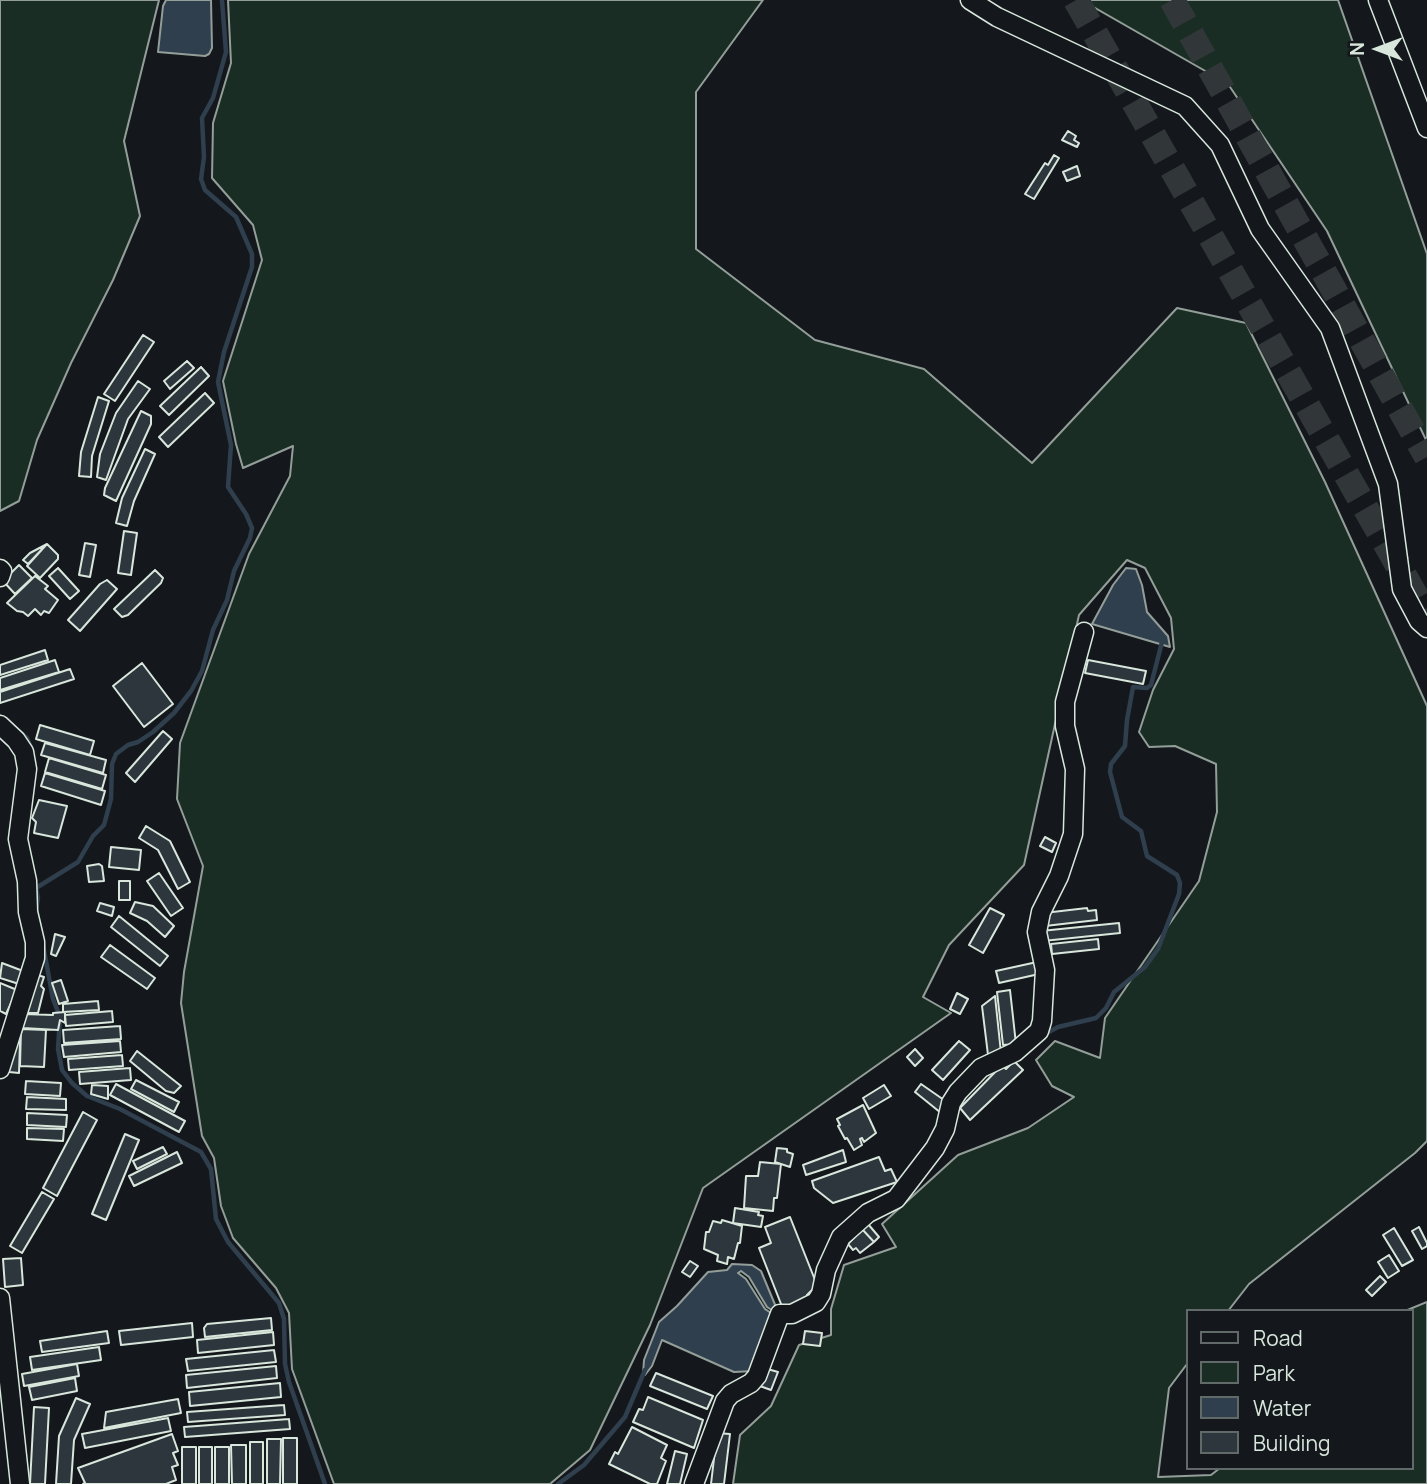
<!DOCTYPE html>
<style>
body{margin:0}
#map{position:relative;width:1427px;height:1484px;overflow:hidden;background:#14181c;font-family:Manrope,sans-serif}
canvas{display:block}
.legend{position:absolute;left:1186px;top:1309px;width:228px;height:161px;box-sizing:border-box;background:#14181c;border:2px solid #626a69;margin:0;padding:9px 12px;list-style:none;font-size:21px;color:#d8e6dc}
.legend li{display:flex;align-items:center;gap:14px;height:35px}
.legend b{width:35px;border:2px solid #626a69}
.north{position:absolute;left:1343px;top:14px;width:70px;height:70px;-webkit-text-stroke:5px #14181c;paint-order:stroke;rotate:270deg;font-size:19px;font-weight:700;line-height:28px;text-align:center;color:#d8e6dc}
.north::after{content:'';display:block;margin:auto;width:24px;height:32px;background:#d8e6dc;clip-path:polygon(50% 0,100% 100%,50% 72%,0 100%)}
</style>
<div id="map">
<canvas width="1427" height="1484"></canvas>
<ul class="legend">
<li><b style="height:9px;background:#14181c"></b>Road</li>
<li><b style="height:19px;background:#1a2d24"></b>Park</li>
<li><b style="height:19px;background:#2f3f4d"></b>Water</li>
<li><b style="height:19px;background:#2c363c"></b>Building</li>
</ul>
<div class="north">N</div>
</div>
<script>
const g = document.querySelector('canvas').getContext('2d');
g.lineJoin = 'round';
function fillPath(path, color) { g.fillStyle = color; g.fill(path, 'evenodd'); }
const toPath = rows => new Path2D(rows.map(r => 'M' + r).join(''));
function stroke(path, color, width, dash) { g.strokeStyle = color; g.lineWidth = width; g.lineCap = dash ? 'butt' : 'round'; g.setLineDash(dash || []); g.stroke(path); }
const green = toPath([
 [0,0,159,0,124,141,140,216,113,280,71,363,37,440,19,501,0,511,0,0],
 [228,0,763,0,696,92,696,249,815,340,924,369,1032,463,1177,308,1246,323,1325,482,1427,706,1427,1141,1415,1153,1249,1284,1228,1311,1187,1311,1187,1364,1169,1388,1158,1477,1211,1475,1220,1468,1411,1468,1411,1311,1405,1311,1427,1302,1427,1484,733,1484,740,1435,771,1406,799,1345,831,1335,831,1309,844,1265,896,1247,882,1224,958,1155,1028,1128,1074,1097,1052,1086,1036,1060,1055,1041,1100,1058,1105,1018,1199,881,1217,812,1216,764,1175,746,1149,747,1139,732,1153,690,1174,649,1171,618,1145,568,1127,560,1079,615,1024,865,949,945,923,997,951,1013,703,1188,650,1325,590,1450,550,1484,334,1484,292,1369,289,1313,276,1288,233,1238,221,1206,214,1158,202,1136,181,1003,184,972,203,866,177,799,180,743,249,554,290,476,293,446,243,468,236,444,223,381,262,260,253,225,212,178,213,123,231,63,228,0],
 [1081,0,1338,0,1427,254,1427,442,1327,231,1228,84,1081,0]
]);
fillPath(green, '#1a2d24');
stroke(green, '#939e99', 2);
const water = toPath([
 [166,0,211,0,212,48,209,54,205,56,158,52,163,6,166,0],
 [1126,568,1136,569,1142,585,1147,612,1168,636,1170,647,1092,624,1113,585,1126,568],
 [732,1264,752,1265,761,1271,776,1307,775,1312,767,1307,749,1277,741,1271,738,1273,746,1279,765,1309,774,1315,754,1371,734,1372,662,1340,652,1366,645,1375,643,1374,644,1360,659,1322,677,1306,708,1272,727,1270,732,1264]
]);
fillPath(water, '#2f3f4d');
stroke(water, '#939e99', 2);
stroke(toPath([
 [0,716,27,738,32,750],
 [36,887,38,898,36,910],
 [36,888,78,862,93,836,104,825,111,799,112,764,116,754,128,745,138,742,153,732,174,713,191,691,202,671,213,630,227,600,234,571,250,538,252,528,246,514,228,487,231,445,218,382,224,352,252,267,252,254,236,217,205,190,201,179,204,157,202,118,213,98,226,52,222,0],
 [43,945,53,999,60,1017,58,1049,62,1070,72,1083,87,1096,120,1109,201,1152,211,1169,216,1219,228,1242,279,1303,284,1319,285,1364,289,1382,325,1484],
 [1045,1034,1058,1027,1096,1018,1106,1008,1114,992,1145,967,1158,949,1179,894,1180,883,1177,875,1147,856,1141,831,1122,817,1110,772,1111,764,1125,746,1127,720,1133,687,1147,688,1151,685,1162,642],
 [558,1484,584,1465,625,1417,645,1370]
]), '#2f3f4d', 4.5);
const building = toPath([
 [1068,131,1076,136,1074,140,1079,143,1077,147,1062,140,1068,131],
 [1054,155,1059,158,1034,199,1025,194,1045,163,1048,165,1054,155],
 [1077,166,1080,176,1067,181,1063,172,1077,166],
 [143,335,154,342,115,401,104,394,143,335],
 [187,361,194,368,170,389,164,381,187,361],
 [201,367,209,376,169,415,160,406,201,367],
 [138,381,150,389,128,419,106,480,97,477,100,454,116,413,138,381],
 [205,393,214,403,168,447,159,437,205,393],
 [98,397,109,401,92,456,91,477,79,476,81,452,98,397],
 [141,411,151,416,151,424,116,501,104,495,105,488,141,411],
 [145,449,155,454,134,501,127,526,116,523,122,498,145,449],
 [124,531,137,533,131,575,118,573,124,531],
 [85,543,96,545,90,577,79,575,85,543],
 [47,544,28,564,23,560,30,553,47,544],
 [47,544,58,555,58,559,40,578,27,566,47,544],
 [19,565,32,578,15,594,3,581,19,565],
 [58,568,79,591,70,599,49,576,58,568],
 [155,570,163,578,161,583,128,615,122,617,114,609,155,570],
 [35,576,48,586,45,589,58,600,49,613,44,611,41,615,35,609,28,616,23,612,17,611,7,603,35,576],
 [107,580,117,589,80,631,68,620,100,584,107,580],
 [45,650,48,660,0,675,0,665,45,650],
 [55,660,59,672,0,690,0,678,55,660],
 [1088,660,1146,671,1143,684,1085,673,1088,660],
 [142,663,173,704,144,727,113,686,142,663],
 [70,669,74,679,0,703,0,692,70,669],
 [40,725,94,741,90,755,36,739,40,725],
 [163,731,172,739,135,782,126,773,163,731],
 [45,743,106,760,103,773,41,755,45,743],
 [49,758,106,775,102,789,45,772,49,758],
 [45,773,105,791,101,805,41,786,45,773],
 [39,800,67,806,58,838,34,833,36,822,32,818,39,800],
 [146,826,170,841,190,882,178,889,158,850,139,838,146,826],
 [1045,837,1056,843,1052,852,1040,846,1045,837],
 [111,847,141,850,139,870,109,867,111,847],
 [99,864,102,866,104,881,89,882,87,866,99,864],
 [159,873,183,908,171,916,147,881,159,873],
 [119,881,130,881,130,900,119,900,119,881],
 [135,902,153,906,174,926,165,937,147,921,130,913,135,902],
 [100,903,114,907,112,916,97,911,100,903],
 [990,908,1004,915,983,953,969,945,990,908],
 [1087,908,1088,911,1096,910,1097,920,1045,926,1044,913,1087,908],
 [119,916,168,956,160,966,111,927,119,916],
 [1119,923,1120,933,1043,941,1041,931,1119,923],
 [55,934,65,937,56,956,51,954,55,934],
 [1098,939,1099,949,1052,954,1051,944,1098,939],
 [110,945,155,978,147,989,101,957,110,945],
 [1037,962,1039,974,999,983,996,971,1037,962],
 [2,963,23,971,19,984,0,978,2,963],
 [34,974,44,977,41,986,44,989,38,1013,22,1013,34,974],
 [61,980,68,1001,59,1004,52,983,61,980],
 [0,983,17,990,6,1014,0,1011,0,983],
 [1010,990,1016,1044,1003,1045,997,992,1010,990],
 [957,993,968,999,960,1014,950,1009,957,993],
 [995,996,1001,1053,988,1055,982,1006,995,996],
 [98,1001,99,1010,63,1012,63,1004,98,1001],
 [112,1011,113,1022,66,1026,65,1015,112,1011],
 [65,1012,65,1023,60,1020,58,1030,23,1028,23,1014,53,1015,53,1013,65,1012],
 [120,1026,121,1039,64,1043,63,1030,120,1026],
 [21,1029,46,1030,44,1067,20,1066,21,1029],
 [120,1041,121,1052,64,1057,62,1045,120,1041],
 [959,1041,970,1050,943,1080,932,1070,959,1041],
 [13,1042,20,1042,19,1073,9,1072,9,1053,13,1042],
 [915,1049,923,1058,915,1066,907,1057,915,1049],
 [137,1051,181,1086,174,1093,166,1091,130,1061,137,1051],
 [122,1055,123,1066,69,1070,68,1059,122,1055],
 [1014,1061,1023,1070,970,1120,960,1108,1002,1065,1006,1069,1014,1061],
 [130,1068,131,1080,80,1084,79,1072,130,1068],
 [136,1080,179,1102,174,1112,131,1089,136,1080],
 [26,1081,61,1083,60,1096,25,1094,26,1081],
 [116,1084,185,1121,179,1132,110,1095,116,1084],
 [921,1084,944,1100,941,1113,915,1092,921,1084],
 [92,1085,108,1086,108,1099,91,1094,92,1085],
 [884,1085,891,1096,869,1109,863,1098,884,1085],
 [27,1097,66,1099,66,1110,26,1109,27,1097],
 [863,1105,876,1133,864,1142,862,1138,860,1139,862,1145,854,1150,847,1138,845,1139,838,1126,840,1125,837,1119,863,1105],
 [83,1112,97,1120,57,1196,43,1188,83,1112],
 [27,1113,67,1115,66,1127,27,1125,27,1113],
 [27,1128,64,1129,63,1141,27,1139,27,1128],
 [125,1134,139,1140,106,1220,92,1214,125,1134],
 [163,1147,167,1154,137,1169,133,1161,163,1147],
 [777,1148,787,1149,787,1152,793,1154,790,1167,775,1162,777,1148],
 [843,1150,846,1162,806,1175,803,1165,843,1150],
 [177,1152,182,1163,134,1186,129,1176,177,1152],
 [879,1157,885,1171,891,1169,897,1182,833,1203,814,1188,812,1181,879,1157],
 [760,1162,781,1164,777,1198,774,1198,773,1211,744,1208,746,1176,758,1176,760,1162],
 [42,1192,54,1199,22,1253,10,1246,42,1192],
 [735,1208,759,1212,758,1215,763,1216,761,1227,733,1223,735,1208],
 [790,1217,817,1285,807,1295,809,1300,783,1309,759,1248,771,1243,765,1227,790,1217],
 [722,1220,742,1226,740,1243,738,1243,734,1259,728,1257,727,1264,717,1261,718,1255,704,1249,706,1232,709,1232,713,1221,721,1223,722,1220],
 [868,1224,879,1237,874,1242,862,1229,868,1224],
 [1419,1227,1427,1243,1427,1246,1422,1249,1412,1231,1419,1227],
 [1394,1228,1413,1260,1402,1266,1383,1235,1394,1228],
 [862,1229,874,1242,860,1253,856,1248,853,1250,848,1244,862,1229],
 [1389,1255,1399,1271,1388,1278,1378,1262,1389,1255],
 [21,1258,23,1285,5,1287,3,1259,21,1258],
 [690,1261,698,1266,690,1277,682,1272,690,1261],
 [1380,1276,1386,1282,1372,1296,1366,1290,1380,1276],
 [271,1318,272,1330,205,1337,204,1328,207,1324,271,1318],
 [192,1323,193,1337,121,1345,119,1331,192,1323],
 [107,1331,109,1343,42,1352,40,1341,107,1331],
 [805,1331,822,1333,820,1346,803,1344,805,1331],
 [273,1332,274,1345,198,1353,197,1340,273,1332],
 [99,1347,101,1360,32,1370,30,1357,99,1347],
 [274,1350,276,1362,188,1371,186,1359,274,1350],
 [77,1364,79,1376,24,1386,22,1374,77,1364],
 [276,1366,277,1378,187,1388,186,1375,276,1366],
 [764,1368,778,1372,771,1390,757,1385,764,1368],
 [656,1373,713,1396,707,1409,650,1386,656,1373],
 [75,1378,77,1391,32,1400,29,1387,75,1378],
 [280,1383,281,1397,190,1406,189,1392,280,1383],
 [648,1397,703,1420,694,1448,633,1422,639,1409,643,1410,648,1397],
 [76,1398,90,1404,74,1440,71,1484,56,1484,59,1436,76,1398],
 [178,1399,181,1413,104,1428,106,1412,178,1399],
 [284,1405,285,1415,188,1422,187,1412,284,1405],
 [34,1407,49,1408,45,1484,30,1484,34,1407],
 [168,1418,171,1431,85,1448,82,1434,168,1418],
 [289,1419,290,1429,185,1437,184,1427,289,1419],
 [632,1427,667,1445,661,1458,666,1461,657,1484,650,1484,609,1464,615,1452,618,1454,632,1427],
 [717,1433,730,1434,724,1484,711,1484,717,1433],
 [172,1434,178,1451,173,1453,178,1465,172,1467,176,1480,166,1484,83,1484,85,1483,78,1468,172,1434],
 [283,1438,297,1438,297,1484,283,1484,283,1438],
 [267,1439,281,1439,280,1484,267,1484,267,1439],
 [250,1442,263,1442,263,1484,250,1484,250,1442],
 [231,1445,246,1445,246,1484,232,1484,231,1445],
 [182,1447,196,1447,196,1484,182,1484,182,1447],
 [199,1447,212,1447,212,1484,199,1484,199,1447],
 [215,1447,229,1447,229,1484,215,1484,215,1447],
 [675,1451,687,1454,680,1484,667,1484,675,1451]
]);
fillPath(building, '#2c363c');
stroke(building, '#d8e6dc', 2);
stroke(toPath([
 [1076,0,1427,616],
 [1172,0,1427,457]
]), '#313739', 26, [26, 13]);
const minor = toPath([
 [970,0,997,17,1185,106,1220,145,1260,229,1330,328,1388,484,1402,589,1419,621,1427,628],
 [1378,0,1427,128],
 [0,569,2,571,0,577],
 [0,725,16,740,24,752,27,769,18,839,27,881,28,912,35,942,35,958,0,1069],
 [0,1298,20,1484],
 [694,1484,725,1401,731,1394,751,1383,757,1376,780,1314,792,1314,816,1302,821,1294,826,1270,841,1237,868,1213,896,1199,935,1148,945,1129,951,1103,958,1092,981,1068,1015,1052,1039,1031,1042,1021,1045,970,1037,932,1041,912,1059,876,1073,834,1075,769,1065,726,1065,702,1084,632]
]);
stroke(minor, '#d8e6dc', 21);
stroke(minor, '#14181c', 18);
</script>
